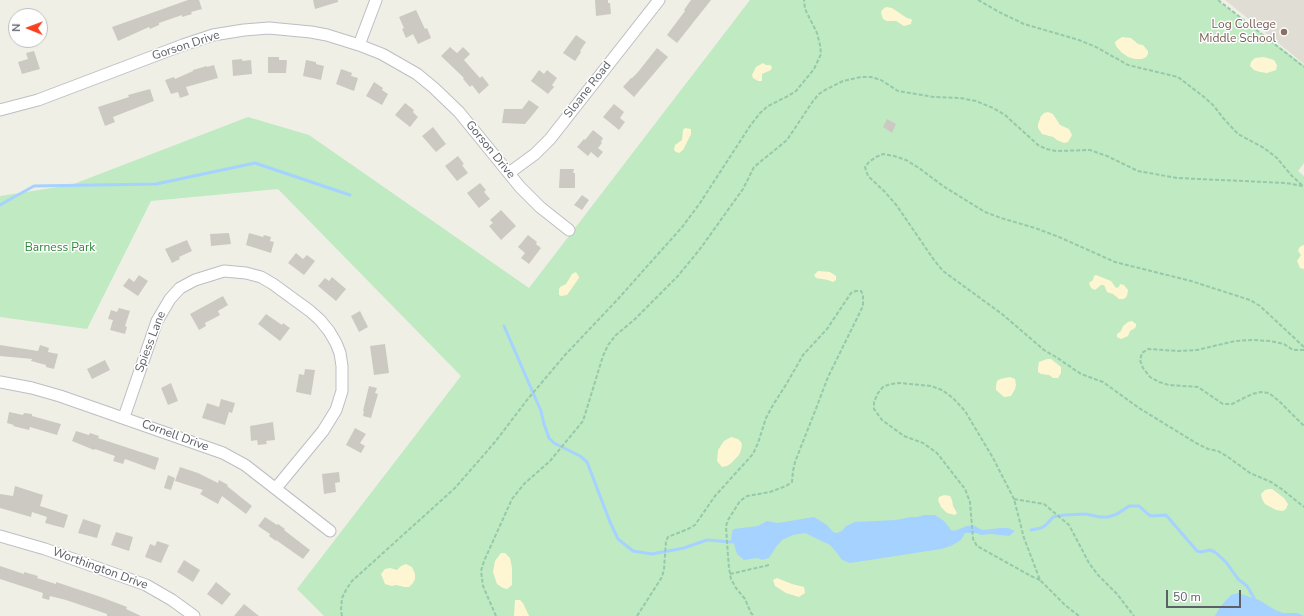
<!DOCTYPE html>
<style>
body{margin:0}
#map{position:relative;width:1304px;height:616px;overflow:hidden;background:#f0efe5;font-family:"Nunito Sans",sans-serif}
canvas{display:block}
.north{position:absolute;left:8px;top:8px;width:40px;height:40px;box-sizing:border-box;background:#fff;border:1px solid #bebfc2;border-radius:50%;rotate:271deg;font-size:11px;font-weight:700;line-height:16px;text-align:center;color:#5c6067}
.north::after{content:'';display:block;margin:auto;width:14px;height:18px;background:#f94122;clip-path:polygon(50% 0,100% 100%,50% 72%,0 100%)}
.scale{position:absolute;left:1166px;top:590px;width:75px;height:18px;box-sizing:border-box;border:2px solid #5c6067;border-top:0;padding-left:5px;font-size:12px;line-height:14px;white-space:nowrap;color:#5c6067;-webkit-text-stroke:3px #fff;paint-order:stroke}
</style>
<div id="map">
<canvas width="1304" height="616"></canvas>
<div class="north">N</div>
<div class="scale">50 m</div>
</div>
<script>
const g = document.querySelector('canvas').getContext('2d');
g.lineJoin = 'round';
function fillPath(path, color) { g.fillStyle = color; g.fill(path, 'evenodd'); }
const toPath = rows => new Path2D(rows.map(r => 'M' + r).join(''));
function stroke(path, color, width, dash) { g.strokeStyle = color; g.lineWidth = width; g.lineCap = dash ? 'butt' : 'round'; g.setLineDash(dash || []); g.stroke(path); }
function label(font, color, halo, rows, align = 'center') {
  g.font = font + ' "Nunito Sans",sans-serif'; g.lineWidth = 3; g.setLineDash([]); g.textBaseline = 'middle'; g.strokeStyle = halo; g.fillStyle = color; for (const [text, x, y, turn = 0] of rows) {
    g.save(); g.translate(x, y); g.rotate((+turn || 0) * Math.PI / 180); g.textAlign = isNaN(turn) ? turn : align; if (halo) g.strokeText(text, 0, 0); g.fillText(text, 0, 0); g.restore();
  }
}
fillPath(toPath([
 [1225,0,1304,0,1304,64]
]), '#e0ded4');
fillPath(toPath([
 [750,0,1217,0,1304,65,1304,163,1298,171,1304,176,1304,616,324,616,297,589,461,376,278,189,151,201,87,329,0,317,0,196,71,185,248,117,309,135,529,288]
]), '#bfeac2');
fillPath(toPath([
 [886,7,892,8,907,18,911,19,912,20,911,24,904,26,896,21,887,21,883,19,881,13,882,10],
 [1122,37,1131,38,1138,44,1143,45,1148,51,1148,54,1146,57,1142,59,1135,59,1128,57,1121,52,1116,46,1115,43,1116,41],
 [1264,57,1274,60,1277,65,1276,70,1267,73,1260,72,1254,70,1250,66,1251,62,1255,58],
 [763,63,766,65,770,65,772,67,771,70,762,74,762,81,758,81,753,78,752,75,756,67],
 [1048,112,1053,114,1060,125,1069,129,1072,135,1068,142,1064,143,1057,140,1053,137,1042,134,1038,128,1038,124,1041,116,1044,113],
 [685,128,691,129,691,134,683,150,679,153,676,152,674,150,675,145,682,140,683,130],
 [1304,245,1304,269,1300,268,1297,261,1301,255,1298,251,1299,248,1301,246],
 [818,271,830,272,836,276,836,280,833,282,828,280,816,278,814,275],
 [576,272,579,277,579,278,567,295,561,296,559,295,559,289,560,287,566,284,572,274],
 [1096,275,1111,281,1116,288,1119,287,1120,284,1124,285,1128,290,1127,296,1124,299,1119,299,1113,294,1107,292,1104,285,1101,285,1095,290,1091,288,1089,283,1093,280,1094,276],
 [1132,321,1136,324,1136,326,1135,328,1130,331,1128,336,1121,339,1117,337,1117,334,1121,331,1123,326,1128,322],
 [1047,359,1051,359,1061,367,1061,373,1058,378,1053,378,1049,375,1041,374,1038,372,1038,368,1039,362],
 [1010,377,1015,379,1016,385,1015,389,1011,396,1004,397,996,390,996,386,997,381,1000,379],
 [731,437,738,439,740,441,742,444,741,450,739,455,730,464,727,466,722,467,717,461,718,450,724,441],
 [1269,489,1272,489,1284,498,1288,504,1286,509,1283,511,1276,510,1265,504,1262,499,1261,494,1265,490],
 [944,495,950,496,952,500,953,506,957,513,955,515,947,513,941,507,938,500,939,497],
 [501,553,505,553,510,558,512,568,512,585,507,589,503,588,497,584,493,572,495,561],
 [406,564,412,567,415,574,415,579,413,583,409,587,405,587,396,585,392,586,385,584,381,574,385,569,390,568,397,570,401,566],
 [777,578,792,584,804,587,805,593,799,597,786,593,775,586,773,580],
 [515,600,520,600,523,603,529,616,514,616]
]), '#fef6d2');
fillPath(toPath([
 [924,515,935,515,944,521,951,530,954,531,967,526,975,526,980,529,984,530,1001,528,1008,528,1015,531,1009,536,991,534,981,535,976,533,965,533,961,540,951,546,941,549,850,563,842,560,837,553,830,545,805,533,793,535,782,540,776,547,769,558,762,560,757,558,744,560,737,554,734,544,731,542,732,531,734,529,758,526,767,521,778,523,814,517,827,525,833,532,837,533,842,531,846,526,855,522,896,520,911,517,917,517],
 [1238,593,1259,600,1275,610,1283,613,1297,613,1304,616,1215,616,1220,607,1231,595]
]), '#a6d2ff');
stroke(toPath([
 [0,205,34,186,156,184,255,163,350,195],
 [504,326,541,411,544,424,549,438,554,443,580,456,587,462,610,522,618,539,633,551,652,554,684,548,707,540,731,542],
 [1031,530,1041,528,1046,525,1053,517,1064,515,1086,514,1100,517,1108,517,1117,514,1129,506,1139,506,1149,515,1152,516,1166,515,1197,551,1201,552,1210,550,1215,552,1226,562,1238,579,1247,586,1254,598]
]), '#a6d2ff', 3);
fillPath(toPath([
 [188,0,199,0,202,9,191,12,192,14,182,17,182,15,159,23,159,25,150,29,149,27,118,41,112,27],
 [313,0,338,0,338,2,315,9],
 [595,0,608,0,608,3,610,3,611,14,596,16],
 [691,0,711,0,677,43,667,35,685,11,684,10],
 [416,10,425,29,427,28,431,38,418,44,413,34,406,38,402,29,404,28,399,17],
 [576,35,586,42,580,51,581,52,575,61,563,53],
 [450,47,457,53,463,47,470,54,464,60,480,78,482,76,489,85,479,94,472,85,470,87,463,79,464,78,441,56],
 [657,48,668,57,634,97,623,87,631,78,632,78,638,72],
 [34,51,40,69,22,74,18,62,28,59,26,53],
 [268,57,279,57,279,60,287,60,286,73,268,73],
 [242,59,242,61,251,60,252,74,233,76,232,60],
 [306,60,316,62,316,64,324,66,321,80,303,76],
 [214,65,218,78,186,87,189,95,180,98,178,92,171,94,165,80,174,77,175,79,193,71,193,70,207,66,207,67],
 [341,69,352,73,351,76,358,78,354,91,336,84],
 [539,70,544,74,547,70,557,78,552,85,554,87,548,94,531,81],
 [374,82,383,88,382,90,388,94,382,105,366,96],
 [150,89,154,101,113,117,115,122,105,126,98,107,129,97,128,95],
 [529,100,539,107,525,124,502,123,504,109,522,109],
 [405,103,414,110,413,112,418,117,410,127,395,115],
 [614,104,624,112,620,118,625,122,619,130,603,117],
 [887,119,896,124,892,133,883,127],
 [433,127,446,144,436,152,422,136],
 [593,130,603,138,601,142,602,143,598,148,603,152,598,158,591,152,588,156,577,147,584,139,585,140],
 [458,156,464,164,462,165,468,173,457,181,445,166],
 [560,169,574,169,573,173,575,173,575,188,559,188],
 [480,183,486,190,484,192,490,199,479,208,467,193],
 [582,195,589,200,582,210,574,205],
 [501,210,516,226,501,240,489,226,493,223,490,220],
 [229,233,231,244,211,246,210,234],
 [249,233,263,237,264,235,271,237,270,241,274,242,271,253,246,245],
 [528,235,537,242,536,244,541,248,529,264,521,258,525,253,518,247],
 [187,240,192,251,179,257,180,259,172,263,165,249],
 [296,253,303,259,307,255,315,261,304,275,288,263],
 [139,275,148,281,138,296,123,286,129,278,134,282],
 [332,277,346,289,336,301,318,286,325,278,329,281],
 [223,296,228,305,218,311,220,315,205,323,206,326,199,330,190,314],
 [119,308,130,311,125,326,127,327,125,334,110,330,113,320,108,319,111,310,117,312],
 [360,311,368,327,359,332,351,316],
 [266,314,282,325,283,323,290,328,280,341,258,324],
 [385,344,389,373,374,375,370,346],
 [0,345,38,351,40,345,49,348,48,352,58,354,54,369,46,367,46,365,31,361,32,359,0,356],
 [105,360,110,370,92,379,87,369],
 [305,369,315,370,311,395,296,392,299,374,304,375],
 [171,383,178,401,168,405,161,388],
 [369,386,377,388,375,393,378,394,371,418,363,416,364,411,363,411],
 [221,399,235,403,232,413,229,412,225,425,202,418,207,403,219,407],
 [9,412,23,415,24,413,32,414,32,416,61,424,57,435,30,427,29,430,13,426,14,425,7,423],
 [273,422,275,440,266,441,267,444,258,445,257,440,251,441,250,426],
 [355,428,366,434,360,443,365,446,361,453,346,445],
 [76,431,89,435,90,433,99,436,98,438,159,458,155,470,125,459,123,464,113,461,115,456,95,449,94,450,72,441],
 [180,467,198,473,218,483,219,480,228,485,227,486,252,506,246,514,222,496,218,504,200,494,203,490,175,481],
 [339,472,340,482,335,483,336,492,324,494,322,474],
 [168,475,175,478,171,490,164,488],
 [15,486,43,495,40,506,68,515,64,528,45,523,47,517,32,512,31,517,0,508,0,494,13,496],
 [265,517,277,525,278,524,285,529,284,530,310,550,303,559,276,540,276,541,269,536,270,534,258,526],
 [83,519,101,525,97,538,78,533],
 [116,532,133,537,129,551,111,545],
 [157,541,169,545,161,563,145,557,150,544,155,546],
 [184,560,200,570,193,582,177,572],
 [0,566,24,574,24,572,38,576,37,578,56,584,56,582,101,597,127,607,126,609,141,616,107,616,107,614,66,600,50,596,49,600,42,598,43,593,0,579],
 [216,582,231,594,222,605,207,594],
 [244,604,259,616,234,616]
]), '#ccc9c2');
const street = toPath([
 [359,45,376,0],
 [0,110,38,100,183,45,213,35,244,30,269,28,311,32,327,35,359,45,382,54,417,74,434,88,459,112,520,187,540,207,569,230],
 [509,173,535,154,550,139,659,0],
 [0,382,32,388,60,396,223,453,245,465,330,531],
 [124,417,157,321,170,299,180,288,195,280,224,271,246,273,261,277,273,284,310,311,320,320,329,331,336,343,340,353,342,366,342,391,336,410,323,431,276,488],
 [0,536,45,549,146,585,172,600,194,616]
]);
stroke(street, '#bcbec5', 13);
stroke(toPath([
 [978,0,1001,13,1024,24,1079,40,1096,47,1128,65,1178,77,1204,97,1214,106,1223,118,1238,134,1264,148,1277,158,1291,175,1303,186],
 [1218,0,1304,67],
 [1304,347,1260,306,1250,300,1191,281,1115,262,1059,237,1035,228,1001,218,985,212,943,186,919,168,906,160,894,156,883,154,876,157,869,162,865,167,868,176,885,192,897,206,934,260,943,271,1002,314,1044,350,1056,357,1081,374,1103,382,1139,408,1196,443,1208,449,1218,451,1228,457,1250,473,1271,482,1283,490,1304,507],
 [1304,350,1293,350,1284,344,1270,341,1252,340,1235,341,1197,350,1178,351,1148,349,1142,353,1140,360,1143,368,1150,377,1159,382,1169,385,1198,387,1223,404,1232,404,1252,394,1261,392,1269,393,1280,402,1304,426],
 [1014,499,1044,504,1069,525,1089,563,1098,575,1117,594,1134,616],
 [730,574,769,565],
 [1040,580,1031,576,977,546,973,539,970,502,965,489,937,453,923,443,904,436,882,420,874,409,874,402,878,393,883,387,890,384,900,383,931,386,942,390,953,398,965,411,993,458,1014,499,1024,538,1040,580,1065,605,1079,616],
 [342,616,341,610,342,598,346,590,352,581,455,488,495,442,527,400,565,355,618,299,683,226,700,203,750,126,760,113,768,106,788,96,796,91,814,69,821,54,820,45,817,33,805,9,804,0],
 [496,616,483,586,481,571,484,561,512,499,524,484,550,461,583,421,603,356,608,345,616,335,634,320,677,277,700,249,743,189,754,167,787,140,813,101,819,94,825,90,843,81,861,77,871,77,881,80,898,91,934,97,960,98,976,101,993,108,1005,115,1038,145,1046,149,1056,151,1090,150,1107,156,1138,171,1177,178,1286,183,1303,186],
 [637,616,662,577,664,569,666,541,668,537,688,529,695,525,715,496,753,454,758,443,766,418,773,405,787,383,803,355,827,329,851,293,856,291,861,291,863,295,863,306,828,377,817,406,795,462,793,471,792,482,786,486,770,492,747,496,740,501,728,520,726,526,727,542,729,568,731,579,736,588,745,599,751,613,754,616]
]), '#96c9a9', 2, [4, 2]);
stroke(street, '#fff', 11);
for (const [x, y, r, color] of [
 [1284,32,4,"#8d6e63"]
]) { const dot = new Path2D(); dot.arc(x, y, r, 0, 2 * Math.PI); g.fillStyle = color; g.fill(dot); stroke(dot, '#fff', 1.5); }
label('12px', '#785e54', '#fff', [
 ["Log College",1276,25],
 ["Middle School",1276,39]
], 'right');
label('12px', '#5c6067', '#fff', [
 ["Gorson Drive",186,46,-18],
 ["Sloane Road",588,90,-52],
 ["Gorson Drive",490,150,51],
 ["Spiess Lane",151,342,-69],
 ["Cornell Drive",175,436,20],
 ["Worthington Drive",100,569,20]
]);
label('12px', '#2d8537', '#fff', [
 ["Barness Park",60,248]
]);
</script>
